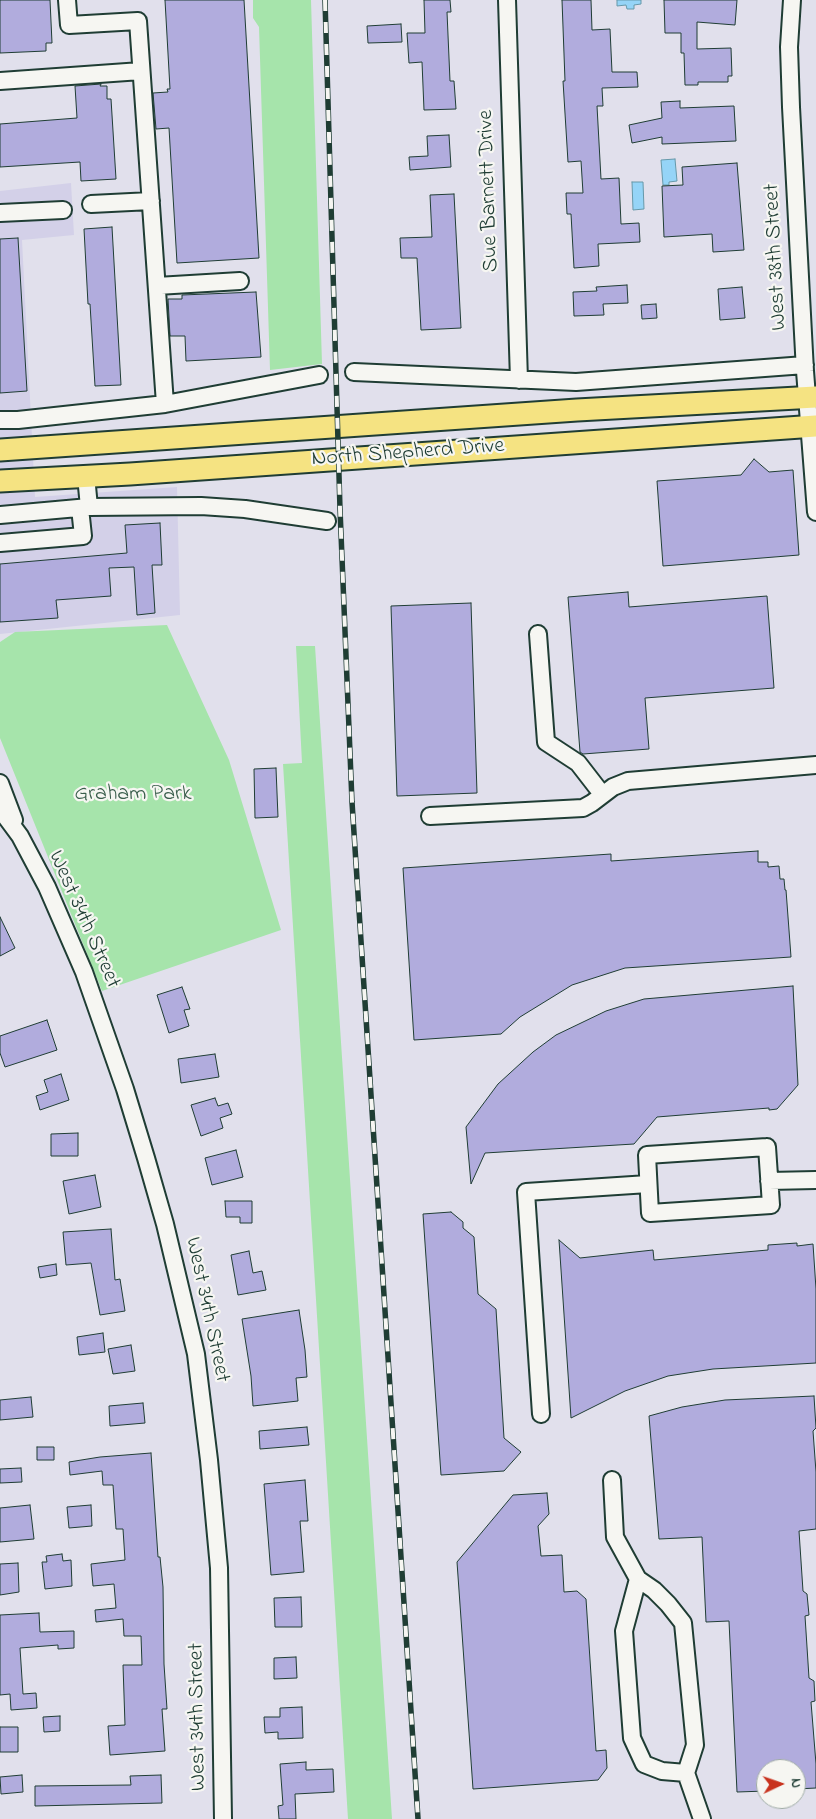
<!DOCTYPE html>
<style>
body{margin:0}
#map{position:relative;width:816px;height:1819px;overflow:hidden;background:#e1e0ec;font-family:"Indie Flower",sans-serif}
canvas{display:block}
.north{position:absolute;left:756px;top:1759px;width:50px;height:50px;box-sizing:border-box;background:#f6f6f2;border:1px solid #a0aca6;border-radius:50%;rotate:87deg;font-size:14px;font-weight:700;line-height:20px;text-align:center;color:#1f3d34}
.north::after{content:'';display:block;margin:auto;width:18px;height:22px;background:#c8321e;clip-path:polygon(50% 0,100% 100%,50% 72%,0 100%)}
</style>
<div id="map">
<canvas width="816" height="1819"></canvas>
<div class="north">N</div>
</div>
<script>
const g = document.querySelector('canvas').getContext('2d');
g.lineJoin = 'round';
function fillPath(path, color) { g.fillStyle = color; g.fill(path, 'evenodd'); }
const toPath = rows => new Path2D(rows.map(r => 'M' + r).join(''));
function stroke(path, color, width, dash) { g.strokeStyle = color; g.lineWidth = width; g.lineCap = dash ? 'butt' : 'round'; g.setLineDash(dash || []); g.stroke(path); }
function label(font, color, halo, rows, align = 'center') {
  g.font = font + ' "Indie Flower",sans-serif'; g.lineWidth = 4.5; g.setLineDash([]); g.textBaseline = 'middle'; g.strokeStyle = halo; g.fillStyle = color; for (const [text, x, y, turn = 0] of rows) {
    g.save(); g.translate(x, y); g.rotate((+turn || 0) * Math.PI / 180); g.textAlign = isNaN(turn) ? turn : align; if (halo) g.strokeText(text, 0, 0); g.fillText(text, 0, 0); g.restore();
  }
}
fillPath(toPath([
 [71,183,74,235,22,240,35,497,177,487,180,615,0,634,0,191]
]), '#d3d0e8');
fillPath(toPath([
 [253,0,311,0,322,364,270,370,259,27,253,18],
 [167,625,229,760,281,930,102,991,0,738,0,642,15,632],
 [296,646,315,646,392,1819,348,1819,283,764,302,763]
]), '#a6e4ab');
const water = toPath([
 [617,0,641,0,641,4,634,5,634,9,627,9,626,5,617,6,617,0],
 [675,159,677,181,669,182,669,185,663,185,661,160,675,159],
 [632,182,643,182,644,209,633,210,632,182]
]);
fillPath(water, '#95d4f7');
stroke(water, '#6698a9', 1);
const building = toPath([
 [0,0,50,0,52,43,46,43,46,51,0,53,0,0],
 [165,0,244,0,259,258,177,263,169,128,156,129,153,93,168,92,167,89,170,89,165,0],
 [424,0,450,0,451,12,447,12,450,81,454,81,456,109,424,110,422,62,409,63,407,33,425,33,424,0],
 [562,0,591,0,592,30,610,29,612,72,637,72,638,87,602,88,603,106,597,106,601,179,619,178,621,224,639,223,640,242,598,244,599,266,574,268,571,214,567,214,566,193,583,193,581,161,568,162,563,81,565,81,562,0],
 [664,0,737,0,735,25,697,22,697,49,731,48,732,76,728,76,728,82,698,82,698,85,685,85,684,53,681,53,681,33,665,33,664,0],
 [401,24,402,42,368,43,367,26,401,24],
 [101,84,100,86,107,86,107,99,111,99,116,179,81,181,80,162,0,167,0,124,77,118,75,86,101,84],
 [680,101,680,108,734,106,736,141,662,144,662,137,632,143,629,125,662,118,661,102,680,101],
 [449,135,451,167,410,170,409,157,428,156,427,136,449,135],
 [737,163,744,250,713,252,712,234,664,237,662,186,683,185,682,167,737,163],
 [454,194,461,328,421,330,417,258,401,258,400,238,432,237,430,195,454,194],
 [112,227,121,385,95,386,90,304,88,304,84,229,112,227],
 [18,238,27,391,0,393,0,239,18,238],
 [627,285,628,303,603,304,604,315,574,316,573,292,597,291,596,287,627,285],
 [742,287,745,318,720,320,718,289,742,287],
 [256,292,261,357,186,361,185,336,170,336,168,299,182,299,182,295,256,292],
 [656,304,657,318,642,319,641,305,656,304],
 [754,459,769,472,793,470,799,555,663,566,657,481,741,475,754,459],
 [160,523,162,565,152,565,155,613,137,615,134,567,109,568,111,596,56,600,58,618,0,622,0,564,127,553,125,525,160,523],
 [628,592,629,607,767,596,774,688,645,698,649,749,583,754,580,752,568,597,628,592],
 [471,603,477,793,397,796,391,606,471,603],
 [276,768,278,817,255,818,254,769,276,768],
 [758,851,758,862,768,862,768,867,779,866,780,879,784,879,785,890,786,890,791,957,625,968,572,985,520,1017,501,1034,414,1040,403,868,611,854,611,861,758,851],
 [0,917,15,948,0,956,0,917],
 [793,986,798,1085,777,1109,769,1110,769,1108,657,1117,634,1144,485,1153,471,1184,466,1127,498,1084,533,1052,556,1035,606,1011,644,999,793,986],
 [182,987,190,1009,184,1010,189,1026,169,1033,157,995,182,987],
 [47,1020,57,1050,5,1067,0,1053,0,1036,47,1020],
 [215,1054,219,1077,181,1083,178,1059,215,1054],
 [61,1074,69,1100,40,1110,36,1096,48,1092,44,1080,61,1074],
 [215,1098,218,1106,228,1103,232,1114,220,1118,223,1128,201,1136,191,1105,215,1098],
 [78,1133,78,1156,51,1156,51,1134,78,1133],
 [236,1150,243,1177,212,1185,205,1158,236,1150],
 [95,1175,101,1207,69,1214,63,1181,95,1175],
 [225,1201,252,1201,252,1223,240,1223,240,1217,226,1217,225,1201],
 [451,1212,463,1222,463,1228,474,1237,478,1294,496,1309,504,1438,521,1452,504,1471,441,1475,423,1214,451,1212],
 [111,1229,115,1280,120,1279,125,1311,100,1315,91,1263,66,1265,63,1232,111,1229],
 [559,1240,580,1258,653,1250,654,1260,768,1250,768,1245,797,1243,797,1246,813,1244,816,1289,816,1363,713,1369,668,1376,625,1391,571,1418,559,1240],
 [249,1251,253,1273,262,1271,266,1290,238,1295,231,1255,249,1251],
 [56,1264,57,1275,40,1278,38,1267,56,1264],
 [299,1310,305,1350,307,1377,296,1378,298,1401,253,1406,251,1376,242,1319,299,1310],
 [103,1333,105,1352,79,1355,77,1337,103,1333],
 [131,1345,135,1371,113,1374,108,1349,131,1345],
 [814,1396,816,1428,813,1431,816,1472,816,1529,799,1531,803,1591,807,1594,809,1615,805,1616,809,1678,814,1681,815,1701,811,1702,816,1764,816,1788,796,1789,796,1769,766,1769,766,1791,737,1792,729,1621,706,1622,702,1537,659,1539,649,1416,682,1407,725,1400,814,1396],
 [31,1397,33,1417,0,1420,0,1400,31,1397],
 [143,1403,145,1423,110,1426,109,1406,143,1403],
 [307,1427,309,1445,260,1449,259,1431,307,1427],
 [37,1447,54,1447,54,1460,37,1460,37,1447],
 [151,1453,158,1557,160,1557,163,1587,164,1664,167,1709,162,1709,165,1751,110,1755,108,1726,125,1725,123,1665,142,1665,141,1636,124,1636,123,1619,96,1622,95,1610,116,1608,114,1584,93,1586,91,1564,125,1560,123,1529,116,1529,113,1485,103,1485,102,1471,70,1475,69,1462,100,1457,151,1453],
 [21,1468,22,1482,0,1483,0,1469,21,1468],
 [305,1480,308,1521,300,1521,304,1572,271,1575,264,1484,305,1480],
 [547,1493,549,1514,538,1526,541,1556,562,1555,564,1592,577,1591,586,1599,596,1751,606,1750,607,1768,598,1780,473,1789,457,1562,513,1495,547,1493],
 [30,1505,34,1539,0,1542,0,1508,30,1505],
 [91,1505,92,1526,69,1528,67,1507,91,1505],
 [62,1554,63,1561,71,1560,72,1586,45,1589,42,1562,47,1562,46,1556,62,1554],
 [18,1563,19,1592,0,1595,0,1564,18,1563],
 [301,1597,302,1627,275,1627,274,1598,301,1597],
 [39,1613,40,1632,74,1631,74,1648,58,1649,58,1645,20,1648,23,1694,36,1693,37,1708,11,1710,10,1694,0,1695,0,1615,39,1613],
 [296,1657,297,1678,274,1679,274,1658,296,1657],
 [302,1707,303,1738,278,1739,278,1732,265,1733,264,1717,280,1717,280,1708,302,1707],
 [60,1716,60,1731,44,1732,43,1717,60,1716],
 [0,1727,18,1727,18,1752,0,1752,0,1727],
 [306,1762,306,1770,333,1769,334,1792,295,1794,296,1819,279,1819,278,1806,283,1805,280,1764,306,1762],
 [22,1775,23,1792,1,1794,0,1777,22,1775],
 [161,1775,162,1803,35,1806,35,1786,131,1785,130,1776,161,1775]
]);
fillPath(building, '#b1acdd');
stroke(building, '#1f3d34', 1);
const minor = toPath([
 [67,0,69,25,138,21,165,404],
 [507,0,519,380],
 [792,0,789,47,791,107,805,371,816,512],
 [0,81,141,71],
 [91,204,151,201],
 [0,213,63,210],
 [157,286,240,281],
 [354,372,576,382,805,365],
 [0,420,18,420,165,404,319,375],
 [86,476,89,507],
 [0,515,89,507,201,506,245,509,327,521],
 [0,543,83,536,80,508],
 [538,634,546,742,578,763,602,794],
 [0,783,14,820],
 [0,809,20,836,47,887,84,972,125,1089,146,1158,165,1224,196,1354,209,1460,219,1568,223,1819],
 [430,816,583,808,592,803,613,787,628,781,816,765],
 [767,1147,771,1205,650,1213,647,1155,767,1147],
 [769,1181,816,1180],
 [541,1414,526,1192,648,1184],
 [612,1480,615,1537,638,1579,624,1631,632,1738,644,1764,662,1771,686,1773],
 [638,1579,654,1590,668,1604,683,1623,695,1745,686,1773,702,1819]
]);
const major = toPath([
 [0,450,577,410,816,397],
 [0,481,130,474,816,426]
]);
stroke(minor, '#1f3d34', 20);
stroke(major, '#1f3d34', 25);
stroke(minor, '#f6f6f2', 16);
stroke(major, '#f5e382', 21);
const rail = toPath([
 [325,0,340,509,352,802,418,1819]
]);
stroke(rail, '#1f3d34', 5.5);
stroke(rail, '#f6f6f2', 4, [11]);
label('22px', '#1f3d34', '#f6f6f2', [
 ["Sue Barnett Drive",490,191,-92],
 ["West 38th Street",777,257,-93],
 ["North Shepherd Drive",408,454,-4],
 ["West 34th Street",83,920,66],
 ["West 34th Street",206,1310,78],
 ["West 34th Street",199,1717,-91]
]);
label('22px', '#3a5e4c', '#f6f6f2', [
 ["Graham Park",133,795]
]);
</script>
